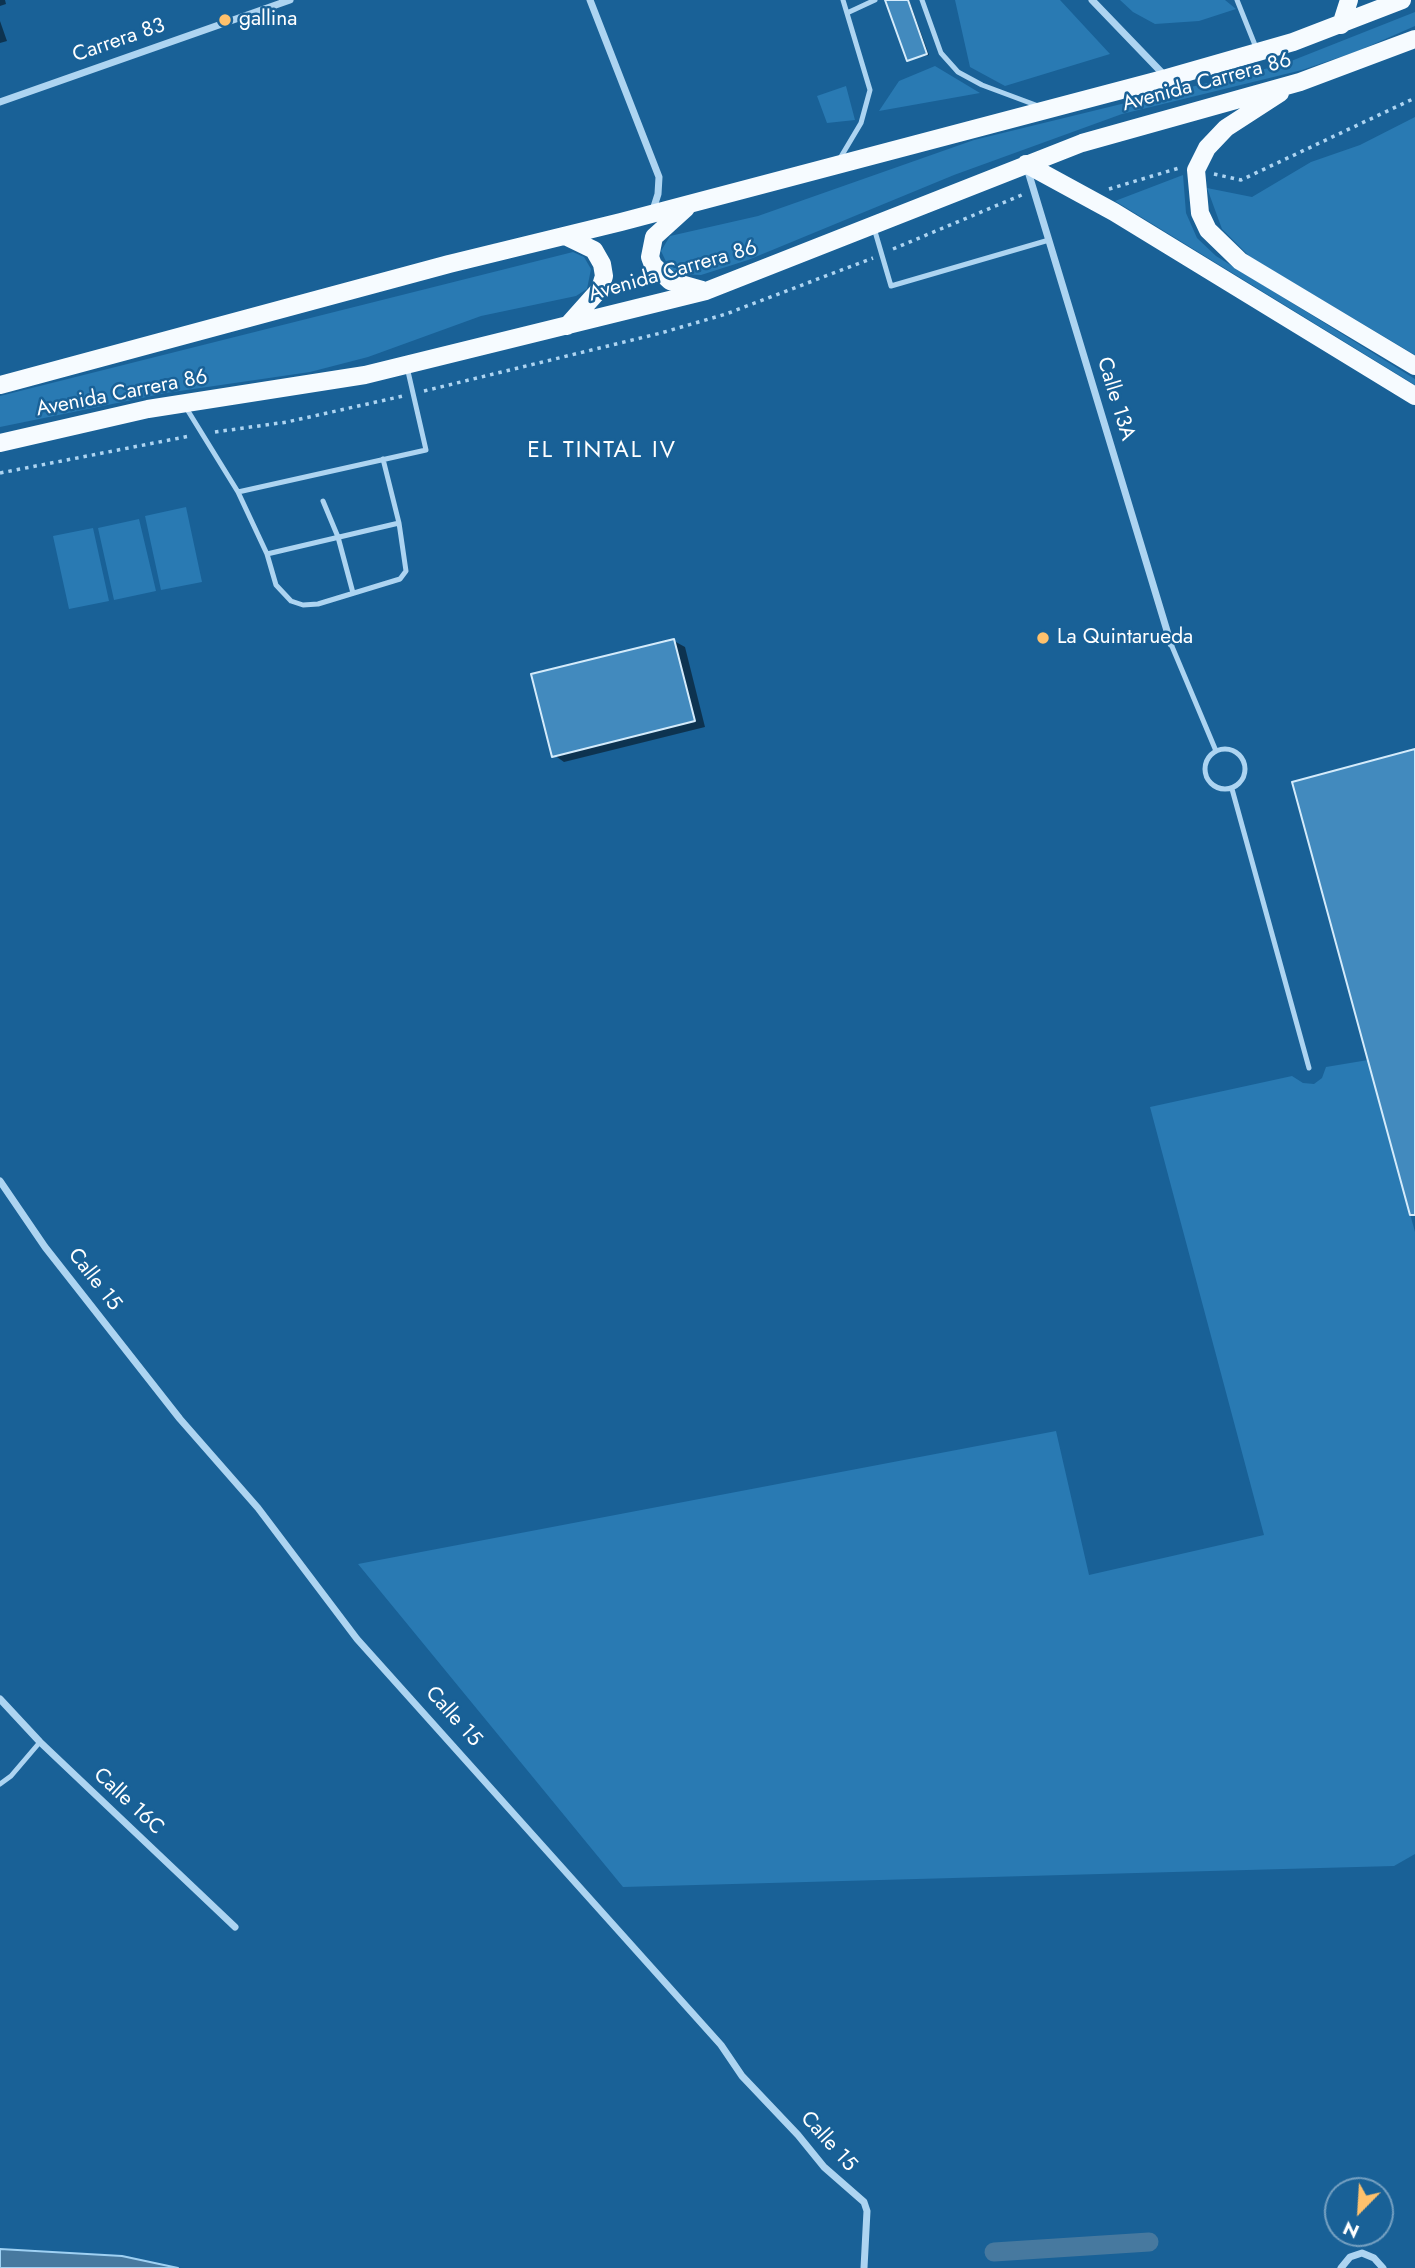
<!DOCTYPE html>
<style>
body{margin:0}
#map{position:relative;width:1415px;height:2268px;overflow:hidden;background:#196197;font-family:Jost,sans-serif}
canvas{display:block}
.north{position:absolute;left:1324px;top:2177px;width:70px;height:70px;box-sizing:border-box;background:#196197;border:2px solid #75a0c1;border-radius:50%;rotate:204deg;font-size:19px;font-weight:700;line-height:28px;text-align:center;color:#fff}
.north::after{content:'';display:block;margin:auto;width:24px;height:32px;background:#ffc16c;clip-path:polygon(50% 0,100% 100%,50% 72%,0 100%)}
</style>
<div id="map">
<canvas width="1415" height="2268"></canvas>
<div class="north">N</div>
</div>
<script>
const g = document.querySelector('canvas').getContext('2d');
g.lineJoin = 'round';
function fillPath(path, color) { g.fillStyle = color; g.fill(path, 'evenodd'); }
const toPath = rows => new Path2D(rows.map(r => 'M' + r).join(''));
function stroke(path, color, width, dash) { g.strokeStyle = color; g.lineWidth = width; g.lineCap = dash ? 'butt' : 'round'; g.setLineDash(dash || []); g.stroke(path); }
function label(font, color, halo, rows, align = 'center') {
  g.font = font + ' Jost,sans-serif'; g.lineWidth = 5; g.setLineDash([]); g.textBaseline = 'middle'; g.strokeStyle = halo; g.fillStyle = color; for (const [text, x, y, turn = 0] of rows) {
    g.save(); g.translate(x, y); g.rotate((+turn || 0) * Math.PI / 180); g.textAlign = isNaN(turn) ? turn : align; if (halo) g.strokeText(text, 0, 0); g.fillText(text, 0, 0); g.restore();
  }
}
fillPath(toPath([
 [955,0,1060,0,1110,54,1005,86,970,67],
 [1120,0,1225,0,1236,9,1199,21,1155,24,1133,12],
 [1415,12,1415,26,1358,51,1302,70,1122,114,954,175,748,260,701,275,678,274,669,268,661,251,670,236,758,216,974,140,1281,65],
 [935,66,980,93,879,111,899,81],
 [846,86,855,120,827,123,817,96],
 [1415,117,1415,355,1250,257,1222,229,1207,188,1252,197,1311,162,1360,145],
 [1183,175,1186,213,1197,238,1216,256,1415,379,1415,385,1115,201],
 [573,252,584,257,591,269,587,289,576,296,481,316,368,357,310,372,166,393,0,427,0,396],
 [186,507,202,582,161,590,145,516],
 [139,519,156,591,114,600,98,528],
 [93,528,109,601,69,609,53,536],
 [1368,1060,1415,1232,1415,1854,1394,1866,623,1887,358,1564,1056,1431,1089,1575,1264,1535,1150,1107,1292,1076,1303,1083,1314,1084,1322,1078,1326,1067]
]), '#297ab3');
const water = toPath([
 [0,2249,122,2256,178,2268,0,2268,0,2249]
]);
fillPath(water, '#47799f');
stroke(water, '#9fd1f3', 2);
fillPath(toPath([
 [0,0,5,0,6,4,0,6],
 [887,0,909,0,929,55,908,60],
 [0,21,7,41,0,43],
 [674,641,685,647,705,727,564,762,554,755]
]), '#0007');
stroke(toPath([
 [994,2252,1149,2242]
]), '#47799f', 19);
const building = toPath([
 [885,0,908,0,927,54,907,61,885,0],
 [674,639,695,721,552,757,531,674,674,639],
 [1415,749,1415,1215,1410,1215,1292,782,1415,749]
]);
fillPath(building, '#428abe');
stroke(building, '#d4ebfb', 2);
stroke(toPath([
 [1214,174,1241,180,1415,98],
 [1109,189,1179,168],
 [893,249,1024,194],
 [424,391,661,333,726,314,873,258],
 [215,432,287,422,403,396],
 [0,473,190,436]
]), '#add4f1', 3.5, [3.5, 5]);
stroke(toPath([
 [922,0,941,53,958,72,982,85,1041,107],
 [1237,0,1257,50],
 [847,13,875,0],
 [839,160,861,123,870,90,843,0],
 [874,228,891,286,1049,240],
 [185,406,238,492,426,450,407,367],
 [238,492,267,554,399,523],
 [323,501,338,537,353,593],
 [267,554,276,585,291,601,303,605,318,604,400,579,406,571,399,523,383,459],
 [1171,644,1216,751],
 '1205 769a20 20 0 1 1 40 0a20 20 0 1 1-40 0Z',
 [1232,789,1309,1068],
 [0,1784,11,1776,40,1742]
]), '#add4f1', 5);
stroke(toPath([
 [590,0,659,177,658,194,652,213],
 [1092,0,1167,78],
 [0,102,290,0],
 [1027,168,1171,644],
 [0,1181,45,1247,180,1419,258,1508,357,1639,721,2045,742,2076,798,2135,824,2167,864,2202,867,2211,864,2268],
 [0,1699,40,1742,235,1927],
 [1341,2268,1350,2257,1362,2253,1374,2258,1383,2268]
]), '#add4f1', 7);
stroke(toPath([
 [1341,25,1349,0],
 [1280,93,1226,128,1207,148,1196,170,1200,213,1208,230,1240,261,1415,366],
 [1026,164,1114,212,1415,396],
 [686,208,654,237,650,257,653,265,670,281,702,290],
 [565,236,594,250,602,264,604,276,600,289,567,326],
 [0,385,449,264,621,222,1167,78,1293,42,1402,0],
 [0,443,148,409,365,375,706,291,1082,143,1300,82,1415,39]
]), '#f6fbff', 18);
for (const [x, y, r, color] of [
 [225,20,7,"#ffc16c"],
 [1043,638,7,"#ffc16c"]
]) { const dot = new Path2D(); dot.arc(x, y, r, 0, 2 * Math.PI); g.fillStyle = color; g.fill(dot); stroke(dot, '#196197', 2.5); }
label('21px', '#fff', '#196197', [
 ["gallina",239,20],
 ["La Quintarueda",1057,638]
], 'left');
label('21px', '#fff', '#196197', [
 ["Carrera 83",119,41,-19],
 ["Avenida Carrera 86",1207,83,-15],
 ["Avenida Carrera 86",673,272,-16],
 ["Avenida Carrera 86",122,394,-11],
 ["Calle 13A",1115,399,73],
 ["Calle 15",94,1280,52],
 ["Calle 15",453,1717,48],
 ["Calle 16C",128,1802,43],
 ["Calle 15",828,2142,48]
]);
g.letterSpacing = '2px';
label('23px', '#fff', '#196197', [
 ["EL TINTAL IV",602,451]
]);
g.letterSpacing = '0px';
</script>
